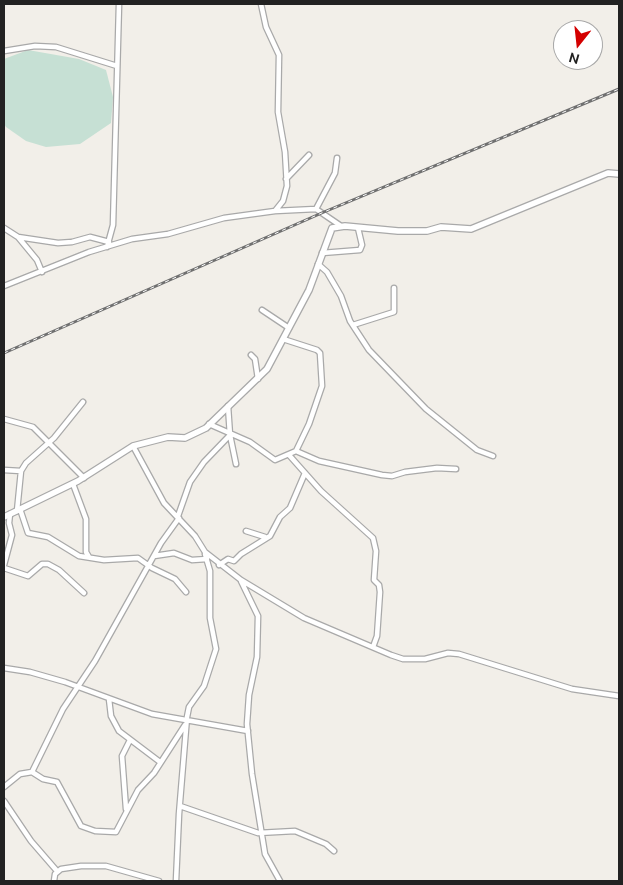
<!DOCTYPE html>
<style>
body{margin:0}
#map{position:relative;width:623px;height:885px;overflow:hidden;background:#f2efe9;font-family:Ubuntu,sans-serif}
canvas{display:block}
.frame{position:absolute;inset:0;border:5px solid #222;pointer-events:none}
.north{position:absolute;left:553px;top:20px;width:50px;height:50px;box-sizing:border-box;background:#fff;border:1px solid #a7a7a7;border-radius:50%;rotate:196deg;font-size:14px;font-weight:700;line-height:20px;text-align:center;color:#222}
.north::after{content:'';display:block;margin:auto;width:18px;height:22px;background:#d40000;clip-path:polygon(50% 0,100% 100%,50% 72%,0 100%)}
</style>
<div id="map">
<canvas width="623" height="885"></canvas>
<div class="frame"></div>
<div class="north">N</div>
</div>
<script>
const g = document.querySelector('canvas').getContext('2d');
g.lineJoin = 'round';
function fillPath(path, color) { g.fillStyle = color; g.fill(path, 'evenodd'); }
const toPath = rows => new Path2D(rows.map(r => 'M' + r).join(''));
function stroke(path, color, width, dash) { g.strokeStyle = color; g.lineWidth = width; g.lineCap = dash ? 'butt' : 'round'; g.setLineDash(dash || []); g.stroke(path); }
fillPath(toPath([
 [28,50,79,59,106,70,113,97,111,123,80,144,46,147,26,141,6,127,4,124,4,59]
]), '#c6e0d4');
const minor = toPath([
 [4,51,35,46,56,47,117,66],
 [286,179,309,155],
 [316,209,335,173,337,158],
 [275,211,316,209,341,226],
 [4,228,18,237,37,260,42,272],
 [18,237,58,243,72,242,90,237,109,242],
 [107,247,113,225,119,4],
 [322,253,360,250,362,245,358,228],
 [318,264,327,272,341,296,350,321,369,350,426,409,477,450,493,456],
 [4,286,89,252,132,239,168,234,224,218,275,211,283,201,287,186,285,152,278,112,279,55,266,27,261,4],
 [262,310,289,328],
 [353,325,394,312,394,288],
 [251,355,255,359,258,379],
 [4,419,33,427,84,478],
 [209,424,250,442,275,460,296,451,309,424,322,386,320,353,317,350,283,339],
 [230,435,236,464],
 [133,446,164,503,195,536,205,552,241,580,304,618,391,655,403,659,425,659,448,653,459,654,572,689,619,696],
 [296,451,319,461,382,475,392,476,405,472,437,468,456,469],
 [289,455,321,491,373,538,376,551,374,580,379,585,380,592,377,636,373,647],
 [4,470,21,471],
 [73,484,86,519,86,552,89,557],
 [20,509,28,533,48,537,79,556,104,560,138,558,152,568,175,579,186,592],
 [17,511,21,471,26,463,54,438,83,402],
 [178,516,190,482,204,462,230,435,228,406],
 [246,531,265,537],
 [154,556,174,553,192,560,207,559],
 [4,565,12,535,9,523,10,514],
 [219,565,228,559,234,561,241,554,270,536,280,517,290,508,305,473],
 [4,568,28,576,42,564,48,564,59,570,84,593],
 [241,581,258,616,257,657,249,695,247,724,252,774,265,854,280,881],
 [4,668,30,672,65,682,152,714,248,731],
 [109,699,111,716,119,731,160,762],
 [32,772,43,779,57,782,81,826,95,831,116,832,138,790,154,773,185,725],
 [4,787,20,774,32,772,63,709,95,661,161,543,179,518],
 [4,801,31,841,57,871],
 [180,806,258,833,295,831,326,844,334,851],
 [126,809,122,756,130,740],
 [54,881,55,874,61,869,81,866,106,866,159,881],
 [176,881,179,814,187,717,189,707,204,686,216,649,210,618,210,571,205,554]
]);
const tertiary = toPath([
 [4,517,78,481,133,446,168,437,185,438,206,428,267,369,309,290,332,228,345,226,398,231,427,231,441,227,471,229,608,173,619,174]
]);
stroke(minor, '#a9a9a9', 7);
stroke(tertiary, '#a9a9a9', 8);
stroke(minor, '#fff', 4.5);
stroke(tertiary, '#fff', 5.5);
const rail = toPath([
 [4,353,324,212,619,89]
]);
stroke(rail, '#707070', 3);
stroke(rail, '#fff', 1, [4]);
</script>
